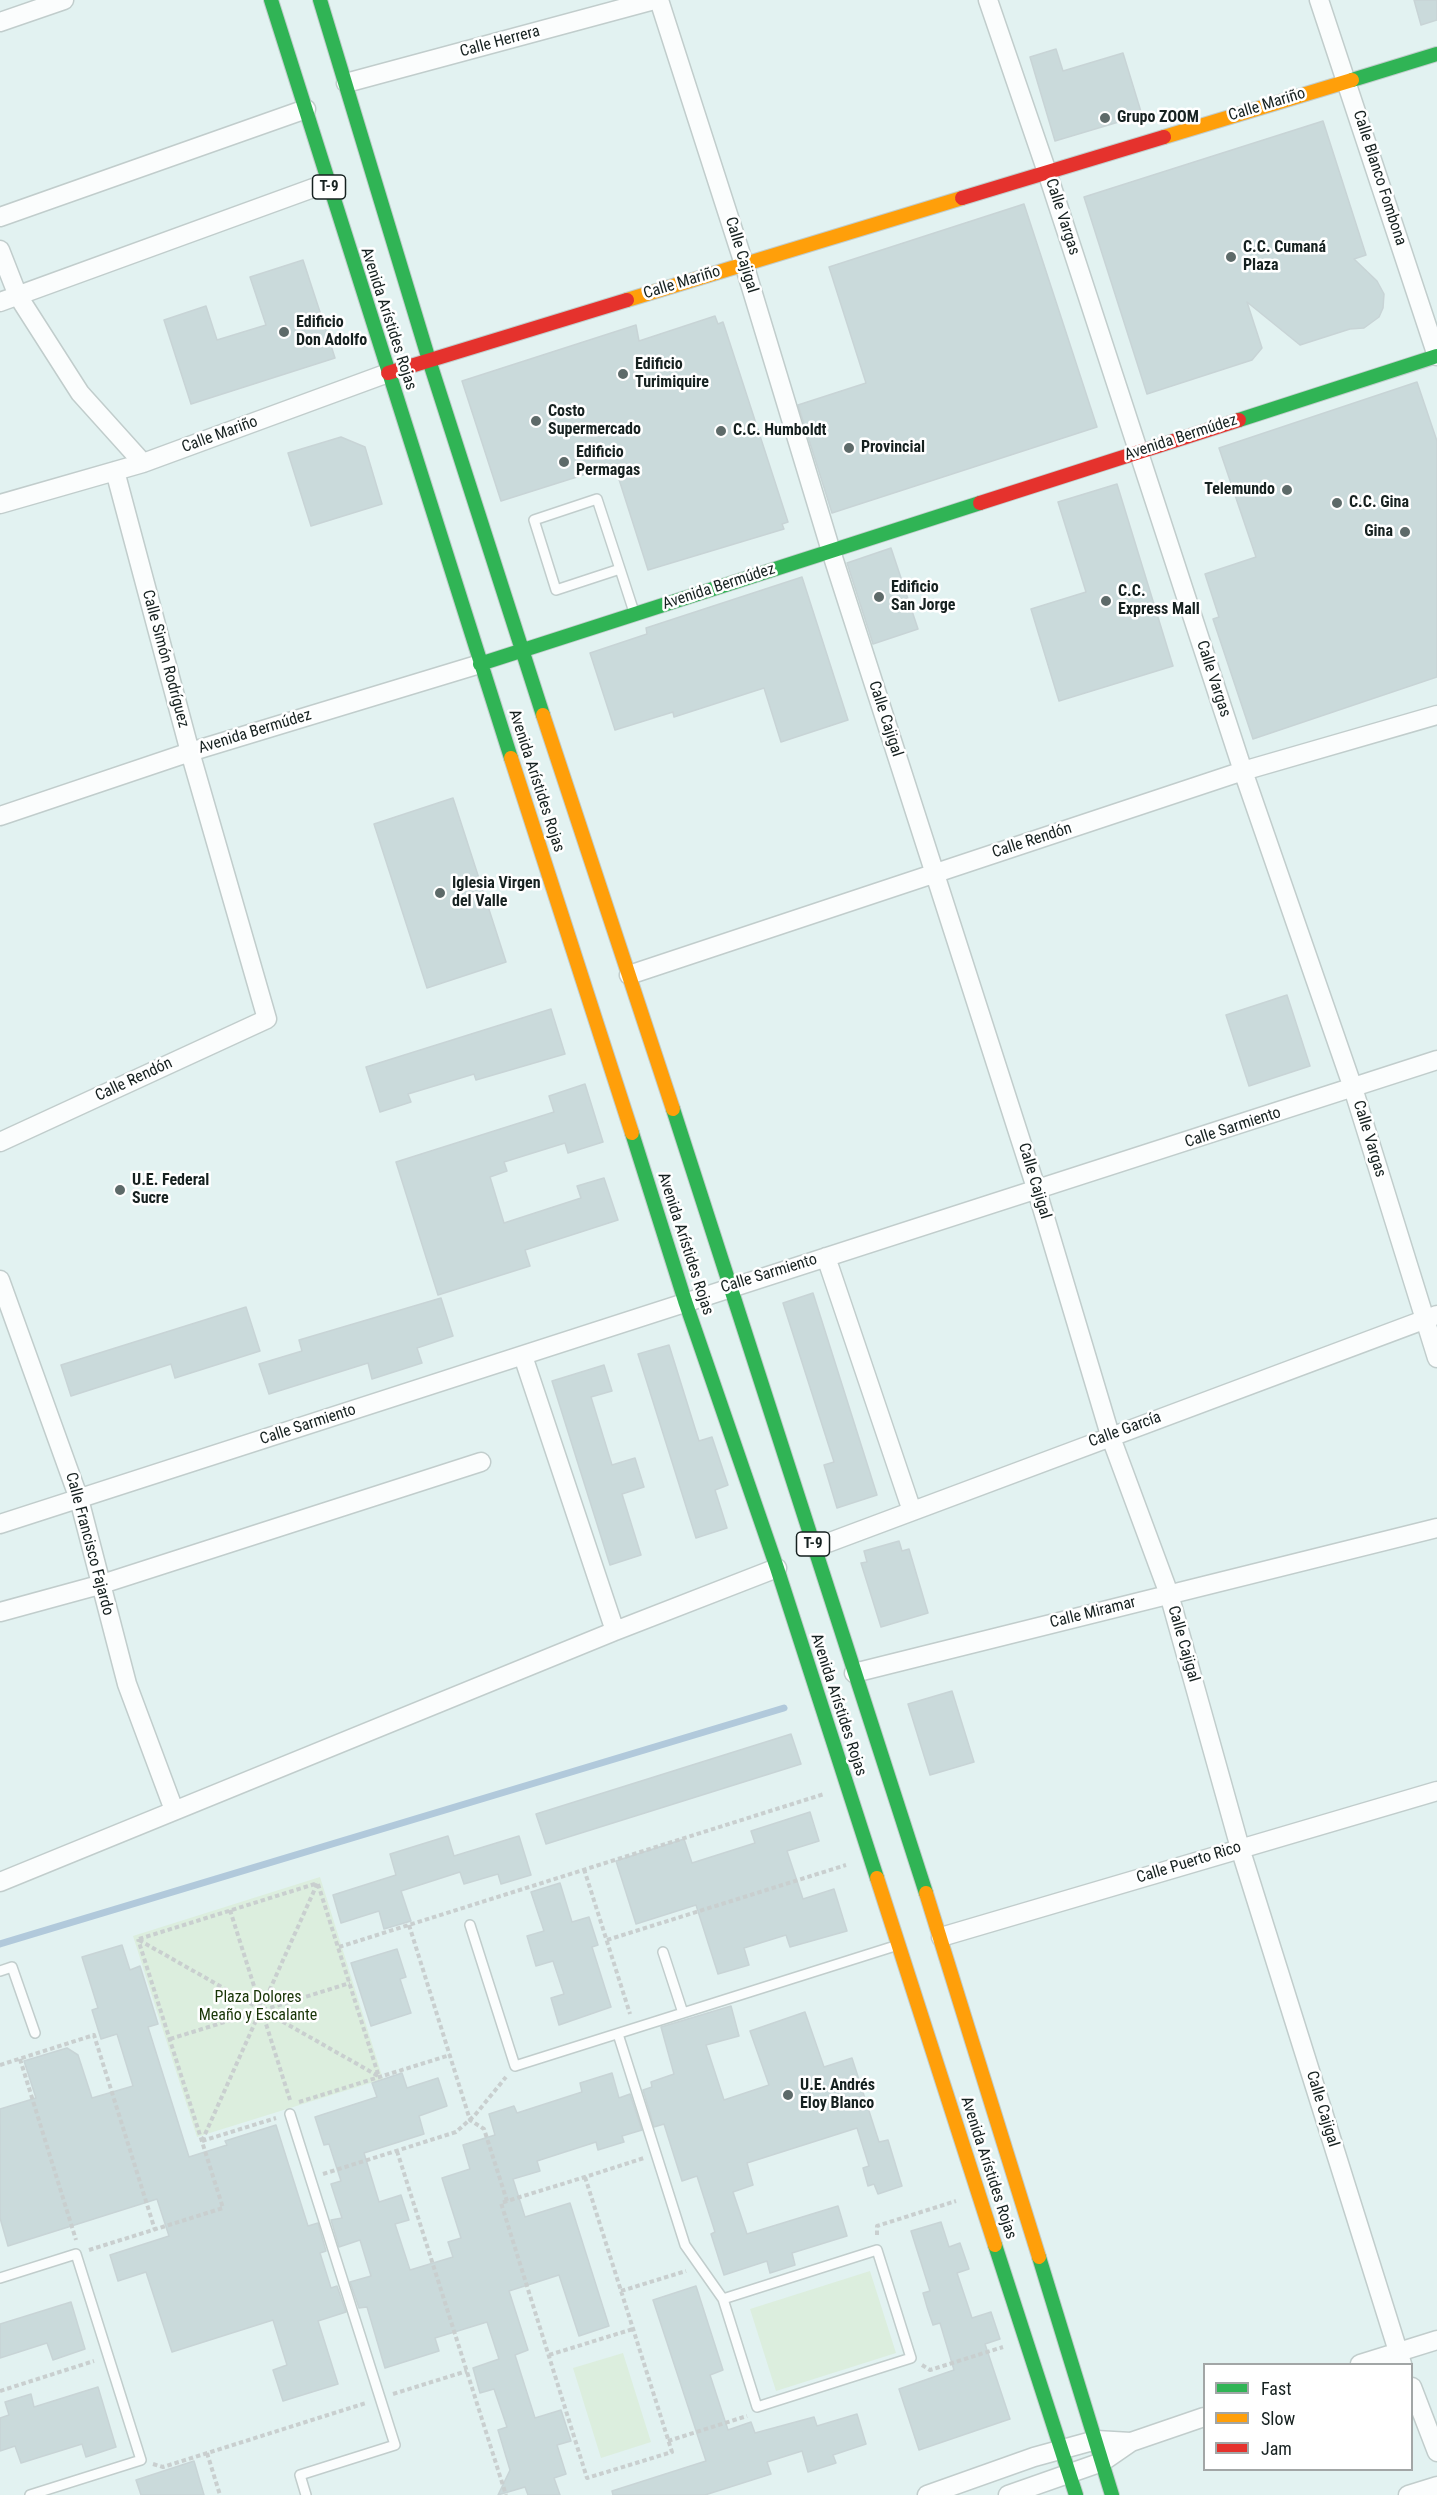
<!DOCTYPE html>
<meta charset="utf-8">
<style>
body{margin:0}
#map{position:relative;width:1437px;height:2495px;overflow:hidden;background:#e2f2f1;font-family:"Roboto Condensed",sans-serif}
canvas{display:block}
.legend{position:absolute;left:1203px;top:2363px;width:210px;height:108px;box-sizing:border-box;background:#fff;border:2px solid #a2a6a6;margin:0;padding:8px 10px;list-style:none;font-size:18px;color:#162120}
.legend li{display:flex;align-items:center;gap:12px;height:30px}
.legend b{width:30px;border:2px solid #a2a6a6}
</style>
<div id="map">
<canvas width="1437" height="2495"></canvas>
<ul class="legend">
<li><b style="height:8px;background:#30b455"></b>Fast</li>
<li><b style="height:8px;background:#ff9f0a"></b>Slow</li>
<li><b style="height:8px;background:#e5322d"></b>Jam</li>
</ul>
</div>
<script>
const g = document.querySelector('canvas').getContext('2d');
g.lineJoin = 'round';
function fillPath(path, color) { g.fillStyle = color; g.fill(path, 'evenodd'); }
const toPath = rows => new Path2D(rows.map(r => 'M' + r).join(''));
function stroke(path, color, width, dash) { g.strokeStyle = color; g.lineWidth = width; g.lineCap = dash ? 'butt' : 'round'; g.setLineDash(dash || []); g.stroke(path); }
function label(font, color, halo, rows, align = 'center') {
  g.font = font + ' "Roboto Condensed",sans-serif'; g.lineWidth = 5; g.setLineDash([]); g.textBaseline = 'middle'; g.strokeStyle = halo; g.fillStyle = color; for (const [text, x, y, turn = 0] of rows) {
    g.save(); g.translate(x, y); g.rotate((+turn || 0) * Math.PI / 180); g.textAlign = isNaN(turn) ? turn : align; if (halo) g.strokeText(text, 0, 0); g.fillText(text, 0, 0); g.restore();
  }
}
fillPath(toPath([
 [320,1877,383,2079,197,2137,133,1936],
 [870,2271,896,2353,776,2391,750,2309],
 [623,2353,651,2442,601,2458,573,2368]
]), '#dceede');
stroke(toPath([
 [0,1944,784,1708]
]), '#b1c9db', 7);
const building = toPath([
 [1414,0,1437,0,1437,20,1421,25,1414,0],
 [1056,49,1063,71,1123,53,1142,115,1055,141,1030,57,1056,49],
 [1323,121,1366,255,1354,259,1377,281,1384,294,1383,308,1379,317,1364,328,1350,329,1300,345,1247,302,1262,348,1252,360,1147,394,1084,197,1323,121],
 [1024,204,1097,427,832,513,798,405,866,383,829,267,1024,204],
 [303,260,335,358,191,404,164,320,206,306,217,340,266,325,250,277,303,260],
 [715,316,718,324,723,322,788,522,782,524,784,529,648,570,616,470,601,475,599,470,501,501,462,381,636,325,639,341,715,316],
 [1417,382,1437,441,1437,677,1253,739,1213,619,1219,617,1205,574,1256,557,1219,448,1417,382],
 [341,437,365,447,382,504,311,526,288,453,341,437],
 [1117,484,1173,666,1059,701,1031,609,1086,592,1058,502,1117,484],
 [891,548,918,629,873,644,847,563,891,548],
 [802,577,848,720,781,742,764,688,674,717,673,712,615,730,590,653,647,634,646,628,802,577],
 [453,798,506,962,427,988,374,824,453,798],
 [1287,995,1310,1066,1249,1086,1226,1015,1287,995],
 [551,1009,565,1054,476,1080,474,1074,408,1094,411,1102,380,1112,366,1067,551,1009],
 [585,1084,603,1142,568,1153,565,1143,504,1162,507,1171,490,1177,504,1223,581,1198,577,1186,604,1178,618,1220,525,1250,530,1266,438,1295,396,1162,554,1112,549,1096,585,1084],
 [813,1293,877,1495,837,1508,824,1465,834,1462,783,1303,813,1293],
 [441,1298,453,1336,417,1348,422,1363,372,1379,368,1363,269,1394,259,1364,302,1351,299,1340,441,1298],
 [246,1307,260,1351,175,1378,171,1364,71,1396,61,1365,246,1307],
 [669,1345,699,1441,712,1437,728,1485,715,1490,727,1528,696,1538,638,1354,669,1345],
 [604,1365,612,1391,591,1397,612,1465,635,1458,644,1487,622,1494,641,1555,610,1565,552,1381,604,1365],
 [899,1541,902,1551,909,1549,928,1613,881,1627,861,1563,867,1562,864,1551,899,1541],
 [952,1691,974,1762,930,1775,908,1704,952,1691],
 [791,1734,801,1764,546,1844,536,1814,791,1734],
 [810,1812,819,1841,787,1851,803,1899,834,1889,847,1931,790,1947,786,1935,744,1948,749,1965,718,1974,696,1905,636,1924,616,1861,684,1839,692,1863,755,1843,751,1831,810,1812],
 [448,1836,454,1856,519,1836,531,1875,501,1884,498,1874,464,1884,460,1872,401,1891,411,1921,384,1929,379,1911,341,1923,333,1895,396,1875,390,1854,448,1836],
 [560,1883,572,1922,589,1917,598,1945,592,1947,611,2007,559,2025,551,1998,564,1994,553,1961,536,1966,527,1936,544,1931,531,1892,560,1883],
 [122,1945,130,1970,140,1966,158,2024,148,2027,189,2157,227,2145,225,2141,276,2125,308,2226,318,2223,326,2251,320,2253,331,2288,337,2286,346,2312,318,2321,338,2384,283,2401,273,2370,287,2365,273,2320,172,2352,146,2272,118,2281,110,2255,169,2236,157,2199,8,2246,0,2218,0,2109,36,2098,24,2061,67,2048,78,2055,92,2098,133,2086,117,2034,101,2039,92,2010,98,2008,82,1957,122,1945],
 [397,1949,406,1977,400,1979,411,2013,371,2026,351,1963,397,1949],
 [731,2006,739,2036,706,2045,724,2100,769,2085,750,2031,805,2012,824,2067,852,2058,879,2142,888,2140,902,2186,878,2194,874,2184,868,2186,863,2168,869,2166,857,2128,747,2163,753,2185,733,2192,747,2234,838,2206,847,2236,792,2253,795,2265,770,2273,767,2261,724,2275,711,2234,715,2232,697,2176,682,2181,664,2124,654,2127,643,2090,652,2087,651,2082,674,2074,661,2027,731,2006],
 [402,2073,407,2088,438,2078,447,2106,419,2116,424,2134,364,2153,379,2202,401,2195,409,2220,395,2224,410,2270,453,2257,448,2242,461,2238,442,2178,470,2169,463,2145,495,2135,489,2114,514,2106,517,2113,582,2092,580,2083,612,2073,619,2098,630,2094,642,2130,622,2136,624,2142,598,2150,596,2142,537,2161,540,2171,513,2179,525,2217,570,2203,609,2326,579,2336,559,2275,509,2291,528,2350,515,2355,535,2418,561,2410,571,2441,557,2445,566,2474,554,2478,560,2495,528,2495,525,2487,498,2495,510,2470,498,2430,507,2427,494,2389,480,2393,473,2368,499,2359,487,2322,435,2338,439,2351,385,2368,367,2307,359,2308,350,2282,371,2276,360,2240,339,2247,331,2220,342,2218,331,2184,341,2181,329,2144,324,2145,315,2117,377,2097,372,2083,402,2073],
 [941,2222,949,2247,960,2243,969,2269,957,2273,972,2318,991,2312,1000,2339,985,2344,1010,2419,919,2450,899,2389,954,2370,940,2323,933,2325,927,2307,923,2293,930,2291,911,2231,941,2222],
 [696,2286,723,2370,710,2375,728,2430,751,2422,755,2433,814,2417,817,2426,857,2414,866,2444,833,2455,836,2463,808,2472,802,2451,767,2462,771,2474,705,2495,613,2495,612,2491,706,2461,653,2300,696,2286],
 [71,2302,85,2349,53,2360,47,2343,0,2358,0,2324,71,2302],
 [98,2387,116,2447,86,2457,82,2444,21,2463,15,2446,0,2451,0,2418,9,2415,5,2402,31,2394,34,2407,98,2387],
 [194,2461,204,2495,141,2495,136,2480,194,2461]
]);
fillPath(building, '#cadadb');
stroke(building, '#c8d4d6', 1.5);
const lane = toPath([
 [620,569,556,590,534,520,597,499,620,569,634,612],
 [470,1925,515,2066,895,1946],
 [663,1952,683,2013],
 [0,1971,12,1967,35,2033],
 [618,2034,685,2245,723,2299,757,2407,911,2358,877,2250,723,2299],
 [290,2114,395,2445,300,2475,306,2495],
 [0,2278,76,2254,141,2460,30,2495]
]);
const street = toPath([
 [659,0,744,264,831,551,1037,1191,1110,1435,1169,1594,1240,1848,1402,2364],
 [988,0,1047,172,1243,771,1353,1088,1437,1358],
 [1319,0,1437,356],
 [0,22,64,0],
 [346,83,654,0],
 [0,217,306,109],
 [0,250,18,296,80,393,143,463],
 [0,302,327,183],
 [0,504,143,463,388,373],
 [0,816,190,752,480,664],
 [629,975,1243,771,1437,715],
 [0,1142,267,1019,190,752,115,471],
 [826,1257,912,1511],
 [0,1280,79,1499,127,1684,174,1810],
 [523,1356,615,1631],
 [0,1524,1437,1060],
 [814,1548,1437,1315],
 [0,1612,99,1585,481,1462],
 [854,1673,1437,1528],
 [0,1882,615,1631,777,1568],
 [941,1937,1437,1791],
 [1360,2364,1437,2340],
 [1412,2387,1437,2452],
 [927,2495,1034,2457,1096,2440,1131,2442],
 [1008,2495,1102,2462,1131,2442,1204,2417],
 [1408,2495,1437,2486]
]);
const fast = toPath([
 [271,0,511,758],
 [320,0,429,360,543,715],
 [1352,80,1437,54],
 [1239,420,1437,356],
 [480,664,980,503],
 [673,1109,926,1893],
 [632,1133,685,1301,777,1568,877,1878],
 [995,2245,1076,2495],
 [1039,2257,1112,2495]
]);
const slow = toPath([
 [1164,137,1352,80],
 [627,300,962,198],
 [543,715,673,1109],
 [511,758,632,1133],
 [877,1878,995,2245],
 [926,1893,1039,2257]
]);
const jam = toPath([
 [962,198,1164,137],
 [388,373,627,300],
 [980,503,1239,420]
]);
stroke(lane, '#c1cdcc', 12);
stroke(street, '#c1cdcc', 21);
stroke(fast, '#c1cdcc', 16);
stroke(slow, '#c1cdcc', 16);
stroke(jam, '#c1cdcc', 16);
stroke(toPath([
 [584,1869,630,2014],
 [318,1884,379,2077],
 [230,1910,290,2100],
 [409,1925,470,2120,484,2129,507,2201],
 [139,1939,318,1883],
 [139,1940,380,2077],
 [607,1940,846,1865],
 [339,1947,824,1794],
 [170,2039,350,1983],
 [20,2059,76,2240],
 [0,2065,94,2035,155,2230],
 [299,2102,450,2055],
 [202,2141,276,2118],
 [202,2141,318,1882],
 [397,2151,506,2495],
 [323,2174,456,2132,475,2115,506,2077],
 [585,2177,672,2452,587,2478,501,2203,507,2201,585,2177,644,2158],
 [877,2235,877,2226,956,2201],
 [89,2250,223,2208,138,1939],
 [621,2291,686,2271],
 [549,2355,633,2329],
 [922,2365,930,2370,1003,2347],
 [0,2391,94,2361],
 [393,2394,467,2371],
 [668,2441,747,2416],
 [207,2453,220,2495],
 [153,2464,163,2467,366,2403]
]), '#c9cfcf', 4, [4.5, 3]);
stroke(lane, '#fbfdfd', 9);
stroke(street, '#fbfdfd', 18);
stroke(fast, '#30b455', 14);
stroke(slow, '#ff9f0a', 14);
stroke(jam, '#e5322d', 14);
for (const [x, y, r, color] of [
 [1105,118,6,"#5d6a69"],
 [1231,257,6,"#5d6a69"],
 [284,332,6,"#5d6a69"],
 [623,374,6,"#5d6a69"],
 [536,421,6,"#5d6a69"],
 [721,431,6,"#5d6a69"],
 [849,448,6,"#5d6a69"],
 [564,462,6,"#5d6a69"],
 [1287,490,6,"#5d6a69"],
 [1337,503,6,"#5d6a69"],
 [1405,532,6,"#5d6a69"],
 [879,597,6,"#5d6a69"],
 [1106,601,6,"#5d6a69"],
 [440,893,6,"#5d6a69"],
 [120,1190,6,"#5d6a69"],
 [788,2095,6,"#5d6a69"]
]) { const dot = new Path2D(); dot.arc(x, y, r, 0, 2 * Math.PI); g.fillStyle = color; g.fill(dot); stroke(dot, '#fff', 2); }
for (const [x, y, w] of [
 [329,187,33],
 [813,1544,33]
]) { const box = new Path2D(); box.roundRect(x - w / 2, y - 12, w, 24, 4.5); g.fillStyle = '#fff'; g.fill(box); stroke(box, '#162120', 1.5); }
label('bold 15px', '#162120', null, [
 ["T-9",329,187],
 ["T-9",813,1544]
]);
label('16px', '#162120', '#fff', [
 ["Calle Herrera",500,42,-15],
 ["Calle Mariño",1267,105,-17],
 ["Calle Blanco Fombona",1379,178,72],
 ["Calle Vargas",1062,217,72],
 ["Calle Cajigal",741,255,73],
 ["Calle Mariño",682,283,-17],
 ["Avenida Arístides Rojas",388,319,72],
 ["Calle Mariño",220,435,-20],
 ["Avenida Bermúdez",1181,438,-18],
 ["Avenida Bermúdez",719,587,-18],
 ["Calle Simón Rodríguez",165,659,75],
 ["Calle Vargas",1213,679,72],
 ["Calle Cajigal",885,719,72],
 ["Avenida Bermúdez",255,732,-17],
 ["Avenida Arístides Rojas",536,781,72],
 ["Calle Rendón",1032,841,-18],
 ["Calle Rendón",134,1080,-25],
 ["Calle Sarmiento",1233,1128,-18],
 ["Calle Vargas",1369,1139,73],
 ["Calle Cajigal",1034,1181,73],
 ["Avenida Arístides Rojas",685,1244,72],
 ["Calle Sarmiento",769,1274,-17],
 ["Calle Sarmiento",308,1425,-18],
 ["Calle García",1125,1430,-20],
 ["Calle Francisco Fajardo",89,1544,75],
 ["Calle Miramar",1093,1613,-14],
 ["Calle Cajigal",1183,1644,74],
 ["Avenida Arístides Rojas",838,1705,72],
 ["Calle Puerto Rico",1189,1863,-17],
 ["Calle Cajigal",1322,2109,73],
 ["Avenida Arístides Rojas",988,2168,72]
]);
label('bold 16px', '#162120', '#fff', [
 ["Grupo ZOOM",1117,118],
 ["C.C. Cumaná",1243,248],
 ["Plaza",1243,266],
 ["Edificio",296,323],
 ["Don Adolfo",296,341],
 ["Edificio",635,365],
 ["Turimiquire",635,383],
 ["Costo",548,412],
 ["Supermercado",548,430],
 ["C.C. Humboldt",733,431],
 ["Provincial",861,448],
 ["Edificio",576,453],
 ["Permagas",576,471],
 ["Telemundo",1275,490,"right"],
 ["C.C. Gina",1349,503],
 ["Gina",1393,532,"right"],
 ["Edificio",891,588],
 ["San Jorge",891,606],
 ["C.C.",1118,592],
 ["Express Mall",1118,610],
 ["Iglesia Virgen",452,884],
 ["del Valle",452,902],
 ["U.E. Federal",132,1181],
 ["Sucre",132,1199],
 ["U.E. Andrés",800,2086],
 ["Eloy Blanco",800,2104]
], 'left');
label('16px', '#183506', '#fff', [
 ["Plaza Dolores",258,1998],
 ["Meaño y Escalante",258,2016]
]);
</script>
